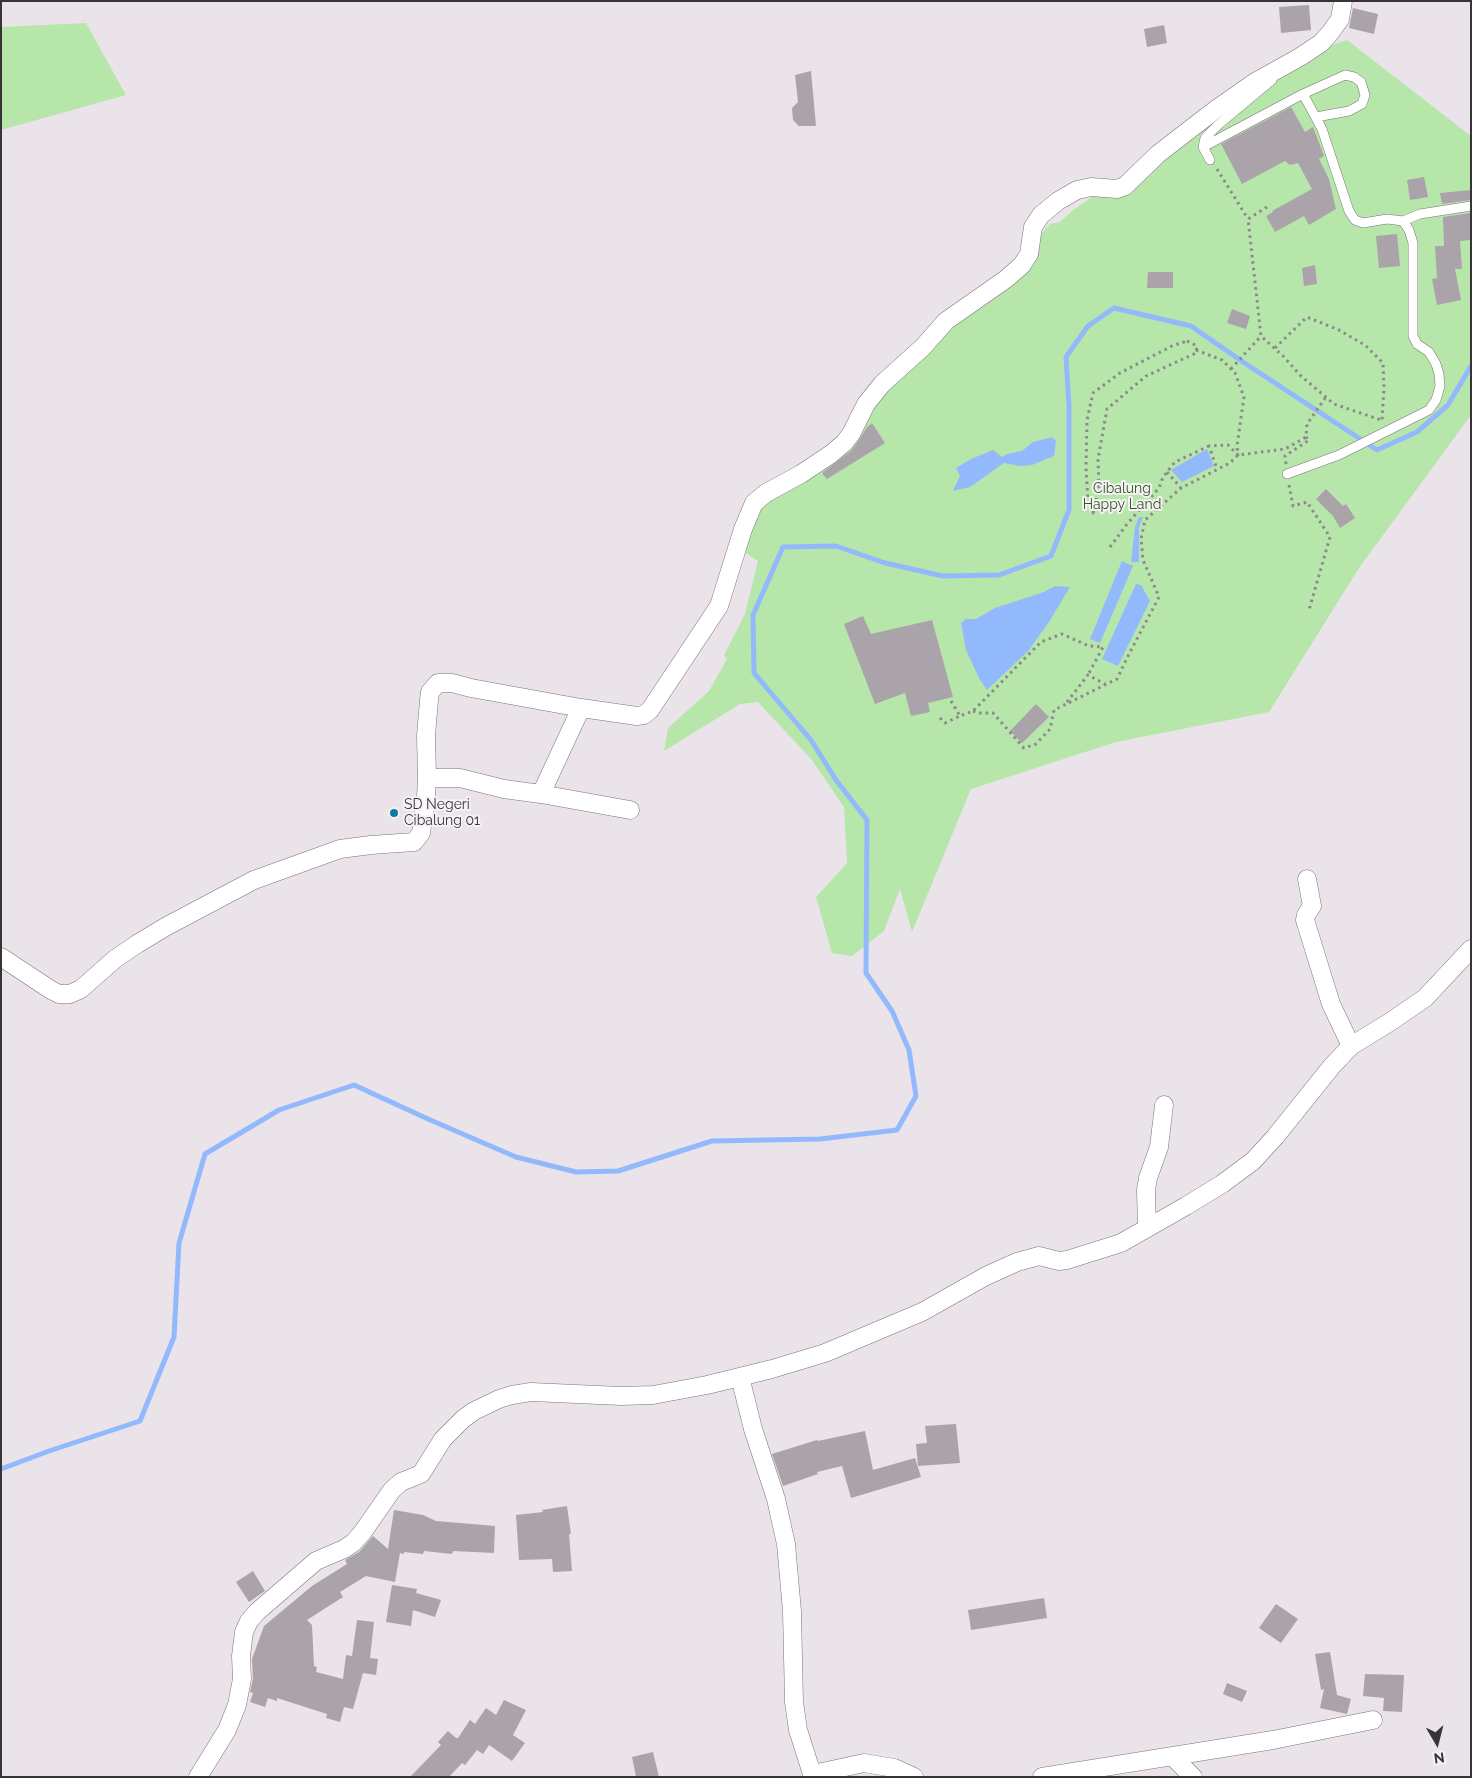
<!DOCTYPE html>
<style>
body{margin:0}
#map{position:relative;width:1472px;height:1778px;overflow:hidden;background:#eae3ea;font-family:Raleway,sans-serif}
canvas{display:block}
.frame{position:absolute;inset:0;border:2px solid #373437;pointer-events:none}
.north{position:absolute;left:1412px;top:1718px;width:50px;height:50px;-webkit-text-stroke:4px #f8f0f7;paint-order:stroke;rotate:172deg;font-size:14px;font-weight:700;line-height:20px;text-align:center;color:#373437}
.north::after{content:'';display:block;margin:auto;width:18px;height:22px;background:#373437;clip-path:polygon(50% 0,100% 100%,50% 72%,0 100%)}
</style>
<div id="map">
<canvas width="1472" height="1778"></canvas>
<div class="frame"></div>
<div class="north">N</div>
</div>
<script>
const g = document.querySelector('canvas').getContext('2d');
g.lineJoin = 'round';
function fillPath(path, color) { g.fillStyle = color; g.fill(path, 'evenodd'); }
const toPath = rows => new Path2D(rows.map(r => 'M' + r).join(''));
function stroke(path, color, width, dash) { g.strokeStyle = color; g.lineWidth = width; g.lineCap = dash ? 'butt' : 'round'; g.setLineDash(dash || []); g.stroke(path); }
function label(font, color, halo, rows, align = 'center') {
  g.font = font + ' Raleway,sans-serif'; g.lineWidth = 4; g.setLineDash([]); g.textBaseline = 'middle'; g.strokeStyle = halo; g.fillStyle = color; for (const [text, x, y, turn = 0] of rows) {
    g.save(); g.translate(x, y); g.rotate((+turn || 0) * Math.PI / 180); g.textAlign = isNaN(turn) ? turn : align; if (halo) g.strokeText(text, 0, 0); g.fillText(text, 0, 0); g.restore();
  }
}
fillPath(toPath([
 [86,23,126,95,1,130,1,27],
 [1347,40,1471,136,1471,415,1359,568,1269,712,1116,742,971,789,912,932,900,889,884,931,852,956,832,953,816,897,847,863,844,807,812,760,758,702,740,704,664,751,668,728,709,691,727,659,724,655,745,614,758,561,731,543,742,511,812,460,1004,276,1050,224,1060,222,1072,211,1180,134,1308,53]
]), '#b7e6aa');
fillPath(toPath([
 [1052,437,1056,441,1054,456,1032,465,1020,466,1004,463,970,487,953,491,960,476,956,468,971,459,993,450,1002,457,1007,454,1022,451,1033,442],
 [1207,449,1214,466,1182,482,1171,470],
 [1139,517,1143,517,1139,527,1139,562,1131,562,1135,527],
 [1122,561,1133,566,1100,643,1090,639],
 [1136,584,1141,585,1150,601,1118,666,1102,659],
 [1055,586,1070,587,1049,622,1029,650,987,690,979,678,966,650,961,623,966,619,976,619,995,608,1044,592]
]), '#93b9fd');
stroke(toPath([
 [1,1469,49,1451,140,1421,174,1337,179,1243,205,1154,279,1110,354,1085,428,1119,516,1157,576,1172,618,1171,712,1141,820,1139,897,1130,916,1096,909,1050,892,1011,866,973,867,820,836,780,811,740,754,673,753,615,783,547,836,546,885,563,943,576,999,575,1051,556,1069,510,1069,406,1066,357,1088,326,1114,308,1191,326,1243,362,1377,450,1417,432,1448,405,1471,366]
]), '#93b9fd', 5);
fillPath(toPath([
 [1309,5,1311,30,1281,33,1279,7],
 [1353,8,1378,14,1374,34,1349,28],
 [1164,25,1167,43,1147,47,1144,29],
 [811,71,816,126,799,126,793,120,792,108,798,102,795,75],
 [1291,107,1305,132,1313,127,1324,156,1319,159,1329,179,1336,209,1309,225,1304,216,1275,232,1266,216,1273,212,1272,211,1312,189,1298,163,1290,165,1285,161,1242,184,1221,144],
 [1424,177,1428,197,1410,200,1407,180],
 [1471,190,1471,200,1442,204,1440,193],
 [1470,213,1471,240,1460,241,1462,269,1455,269,1461,300,1437,305,1432,279,1437,278,1435,246,1444,246,1443,217],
 [1397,234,1400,266,1379,268,1376,236],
 [1315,265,1317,284,1304,286,1302,268],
 [1148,272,1173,272,1173,288,1147,288],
 [1232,309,1250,316,1246,329,1227,323],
 [872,423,885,443,827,479,822,473,851,451,859,440,867,427],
 [1326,489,1343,506,1346,504,1355,518,1340,528,1333,516,1316,499],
 [863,616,871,634,932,620,953,697,928,703,930,712,911,716,905,693,875,704,844,624],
 [1036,704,1049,717,1022,743,1010,731],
 [956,1424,960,1463,918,1466,916,1444,927,1443,925,1426],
 [865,1431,873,1470,915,1458,921,1477,851,1498,842,1466,817,1472,818,1474,783,1486,772,1454,817,1440,818,1441],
 [567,1506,571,1534,569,1534,572,1571,553,1572,552,1559,519,1560,516,1515,543,1512,542,1510],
 [394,1510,423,1515,436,1521,495,1526,494,1553,453,1551,452,1554,424,1551,423,1554,404,1552,404,1554,400,1553,395,1582,366,1576,340,1592,343,1597,307,1620,312,1625,314,1666,317,1667,316,1672,343,1679,346,1655,352,1656,357,1620,374,1622,370,1658,378,1659,376,1675,363,1673,353,1709,344,1707,340,1722,326,1718,327,1714,277,1698,277,1701,268,1698,265,1707,250,1702,253,1693,250,1692,253,1679,252,1659,264,1626,312,1586,347,1564,345,1560,359,1552,373,1536,388,1549],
 [253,1571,265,1591,249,1602,236,1582],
 [392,1585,417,1589,416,1593,441,1600,435,1617,413,1610,411,1626,386,1622],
 [1044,1598,1047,1618,971,1630,968,1610],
 [1276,1604,1298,1619,1281,1643,1259,1628],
 [1330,1652,1337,1695,1351,1699,1347,1714,1320,1708,1324,1689,1321,1690,1315,1654],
 [1365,1674,1404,1675,1402,1712,1383,1711,1384,1698,1363,1696],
 [1227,1683,1247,1691,1242,1702,1223,1694],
 [504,1700,526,1710,513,1735,525,1743,512,1761,489,1745,483,1754,477,1750,465,1765,462,1763,449,1777,410,1777,441,1745,438,1742,448,1731,456,1738,458,1738,470,1720,475,1724,486,1708,496,1715],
 [653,1752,659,1777,636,1777,632,1757]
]), '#aaa3aa');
const service = toPath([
 [1203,147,1303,94,1345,75,1354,77,1361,82,1365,95,1362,104,1349,111,1316,117],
 [1210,160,1203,147,1205,138,1218,125,1272,80],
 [1403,221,1420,214,1471,206],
 [1287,474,1339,455,1429,410,1436,400,1440,386,1439,374,1436,364,1429,352,1417,344,1413,336,1413,243,1409,230,1403,221,1387,219,1363,223,1355,220,1349,211,1322,129,1303,94]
]);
const minor = toPath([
 [427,778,426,736,429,700,430,692,438,683,452,683,471,688,581,708],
 [541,794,630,810],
 [1307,879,1312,906,1306,915,1305,920,1331,1004,1351,1046],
 [1,957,51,990,59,994,70,994,81,989,115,959,137,944,167,926,254,880,340,849,371,845,414,842,421,833,426,797,427,778,460,778,504,789,541,794,581,708,637,716,644,715,650,710,719,606,743,529,754,503,766,493,801,474,831,454,844,443,851,434,866,404,882,384,923,347,946,321,1006,279,1022,265,1029,254,1033,227,1041,215,1058,201,1077,190,1091,187,1117,189,1125,186,1158,154,1215,110,1255,82,1300,57,1321,43,1330,33,1340,19,1343,1],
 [1147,1228,1146,1190,1148,1178,1159,1147,1164,1105],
 [740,1377,753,1429,776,1499,786,1544,792,1611,794,1702,798,1730,813,1777],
 [1173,1757,1193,1777],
 [813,1774,864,1763,894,1768,914,1777],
 [198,1777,227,1730,237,1705,242,1679,241,1656,244,1632,249,1621,258,1611,316,1561,344,1549,353,1543,362,1533,392,1490,401,1482,421,1474,443,1439,463,1419,474,1411,499,1399,512,1395,531,1392,621,1396,653,1395,707,1385,772,1369,825,1353,903,1320,922,1312,986,1276,1017,1262,1039,1256,1059,1261,1067,1260,1121,1243,1186,1206,1222,1184,1253,1161,1275,1137,1332,1066,1351,1046,1390,1022,1425,998,1471,949],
 [1042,1777,1273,1740,1373,1720]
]);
stroke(service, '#7a7379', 10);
stroke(minor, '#7a7379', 19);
stroke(toPath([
 [1217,169,1248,219],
 [1267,207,1248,219,1261,336,1284,357,1301,376,1334,404,1381,420],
 [1187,341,1197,346,1196,353,1146,376,1107,409,1098,459,1099,488,1093,513,1088,502,1086,467,1087,420,1093,393,1120,373,1172,346,1187,341],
 [1275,348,1307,317,1339,330,1365,345,1383,363,1384,389,1382,420],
 [1196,350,1222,360,1235,373,1244,397,1237,446,1238,455,1228,445,1209,446,1217,469],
 [1231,369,1261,336],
 [1286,464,1285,456,1309,440,1306,437],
 [1167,472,1181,488],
 [1289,485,1293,506,1307,502,1330,537,1309,610],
 [1110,547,1127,524,1159,488,1163,477,1175,462,1209,446],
 [951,701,960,716,973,711,1041,642,1062,634,1089,646,1103,647,1088,675],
 [1067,702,1088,675,1105,684],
 [973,711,978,713,993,713,1024,748,1036,744,1050,729,1054,710,1117,679,1129,654,1159,597,1143,560,1141,539,1145,520,1181,488,1230,463,1238,455,1285,449,1306,437,1307,424,1326,397],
 [940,718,945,723,960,716]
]), '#8d888d', 3, [2.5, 4]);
stroke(service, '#fff', 9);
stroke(minor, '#fff', 18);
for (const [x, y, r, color] of [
 [394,813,5,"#0f7ba5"]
]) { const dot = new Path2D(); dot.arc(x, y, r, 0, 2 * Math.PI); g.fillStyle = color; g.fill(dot); stroke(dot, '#f8f0f7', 2); }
label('14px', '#2b5b1a', '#f8f0f7', [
 ["Cibalung",1122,489],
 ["Happy Land",1122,505]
]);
label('14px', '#373437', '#f8f0f7', [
 ["SD Negeri",404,805],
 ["Cibalung 01",404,821]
], 'left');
</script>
